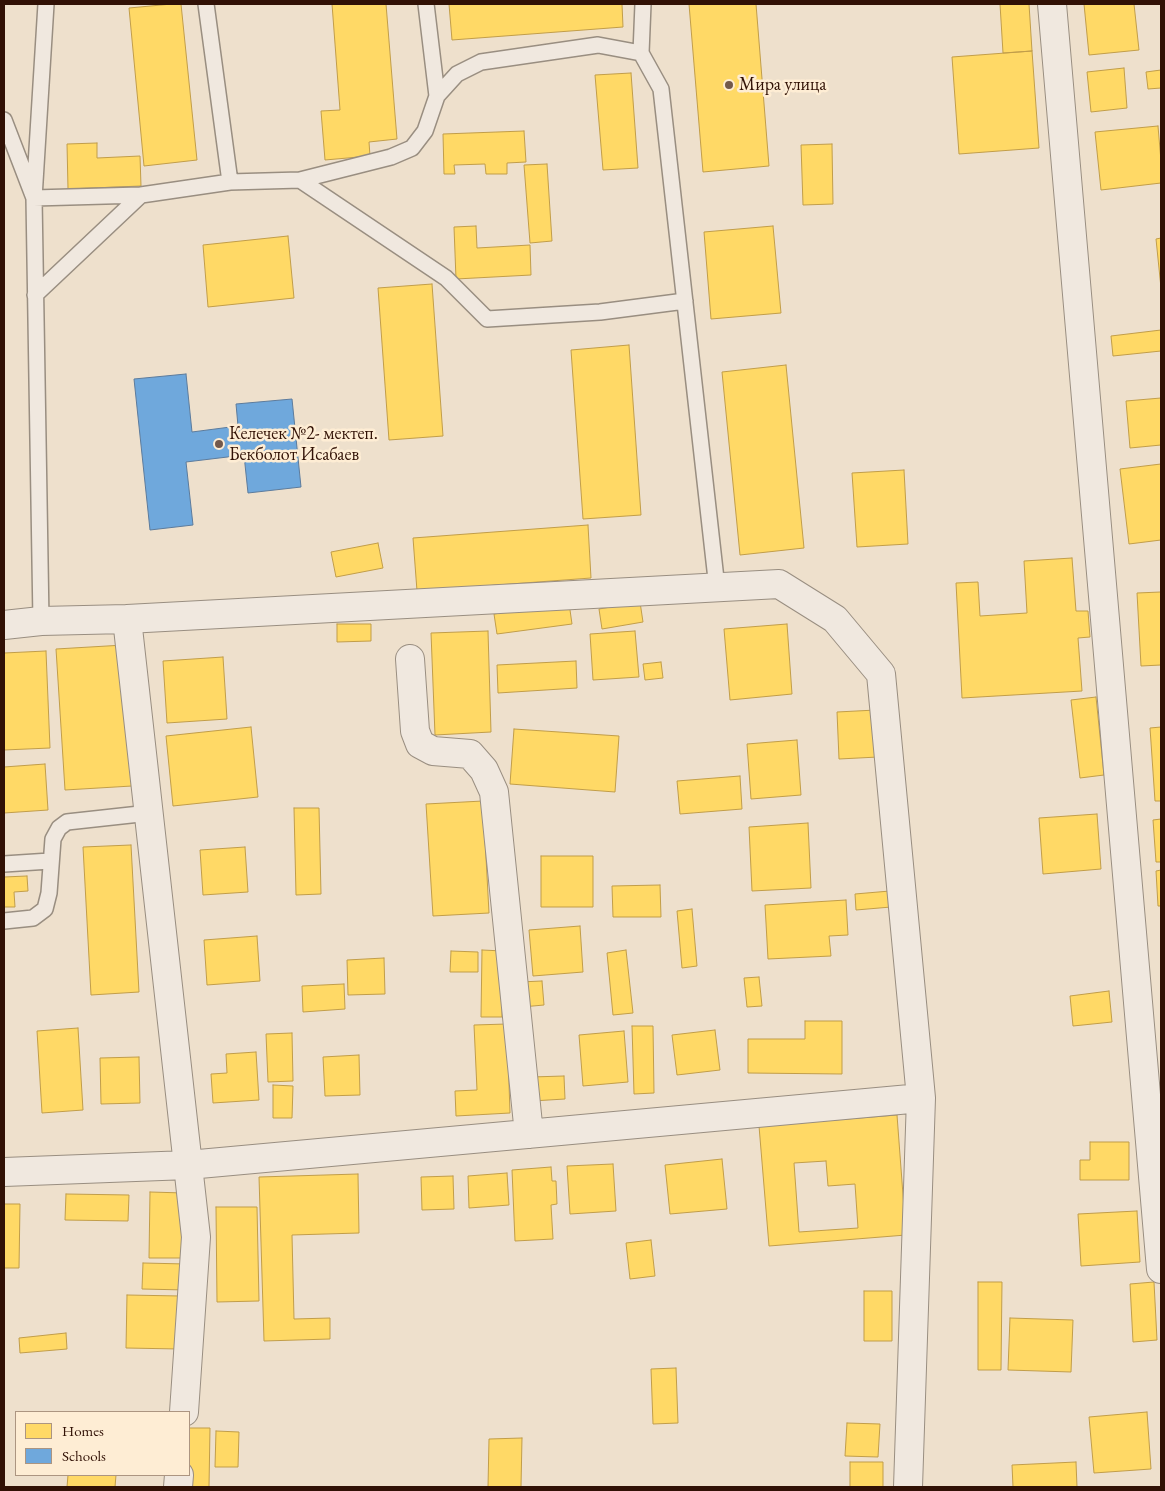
<!DOCTYPE html>
<meta charset="utf-8">
<style>
body{margin:0}
#map{position:relative;width:1165px;height:1491px;overflow:hidden;background:#eee0cc;font-family:"EB Garamond",serif}
canvas{display:block}
.frame{position:absolute;inset:0;border:5px solid #311105;pointer-events:none}
.legend{position:absolute;left:15px;top:1411px;width:175px;height:65px;box-sizing:border-box;background:#feedd4;border:1px solid #ac9581;margin:0;padding:6px 9px;list-style:none;font-size:15px;color:#311105}
.legend li{display:flex;align-items:center;gap:10px;height:25px}
.legend b{width:25px;border:1px solid #ac9581}
</style>
<div id="map">
<canvas width="1165" height="1491"></canvas>
<div class="frame"></div>
<ul class="legend">
<li><b style="height:14px;background:#ffd966"></b>Homes</li>
<li><b style="height:14px;background:#6fa8dc"></b>Schools</li>
</ul>
</div>
<script>
const g = document.querySelector('canvas').getContext('2d');
g.lineJoin = 'round';
function fillPath(path, color) { g.fillStyle = color; g.fill(path, 'evenodd'); }
const toPath = rows => new Path2D(rows.map(r => 'M' + r).join(''));
function stroke(path, color, width, dash) { g.strokeStyle = color; g.lineWidth = width; g.lineCap = dash ? 'butt' : 'round'; g.setLineDash(dash || []); g.stroke(path); }
function label(font, color, halo, rows, align = 'center') {
  g.font = font + ' "EB Garamond",serif'; g.lineWidth = 5; g.setLineDash([]); g.textBaseline = 'middle'; g.strokeStyle = halo; g.fillStyle = color; for (const [text, x, y, turn = 0] of rows) {
    g.save(); g.translate(x, y); g.rotate((+turn || 0) * Math.PI / 180); g.textAlign = isNaN(turn) ? turn : align; if (halo) g.strokeText(text, 0, 0); g.fillText(text, 0, 0); g.restore();
  }
}
const homes = toPath([
 [172,4,181,4,197,160,144,166,129,8,172,4],
 [332,4,386,4,397,139,369,142,370,156,325,160,321,111,340,110,332,4],
 [449,4,622,4,623,27,452,40,449,4],
 [689,4,756,4,769,166,703,172,689,4],
 [1000,4,1029,4,1032,51,1003,53,1000,4],
 [1084,4,1134,4,1139,50,1089,55,1084,4],
 [1032,51,1039,148,959,154,952,57,1032,51],
 [1124,68,1127,108,1091,112,1087,72,1124,68],
 [1161,70,1161,88,1148,89,1146,72,1161,70],
 [631,73,638,168,603,170,595,75,631,73],
 [1158,126,1161,161,1161,183,1101,190,1095,132,1158,126],
 [524,131,526,162,507,163,507,174,486,174,485,164,454,165,455,174,444,174,443,134,524,131],
 [97,143,97,158,140,156,141,186,68,189,67,144,97,143],
 [832,144,833,204,803,205,801,145,832,144],
 [547,164,552,241,530,243,524,165,547,164],
 [476,226,477,248,530,245,531,275,456,279,454,227,476,226],
 [773,226,781,313,711,319,704,232,773,226],
 [288,236,294,298,208,307,203,245,288,236],
 [1161,238,1161,288,1156,239,1161,238],
 [432,284,443,436,389,440,378,288,432,284],
 [1161,330,1161,351,1113,356,1111,336,1161,330],
 [629,345,641,515,583,519,571,350,629,345],
 [786,365,804,548,740,555,722,372,786,365],
 [1161,398,1161,445,1130,448,1126,401,1161,398],
 [1161,464,1161,540,1129,544,1120,469,1161,464],
 [904,470,908,544,857,547,852,473,904,470],
 [588,525,591,578,417,591,413,538,588,525],
 [378,543,383,568,336,577,331,552,378,543],
 [1072,558,1076,611,1088,611,1090,637,1078,638,1082,691,962,698,956,583,978,582,980,616,1027,613,1024,561,1072,558],
 [1161,592,1161,665,1141,666,1137,593,1161,592],
 [640,602,643,622,602,629,599,609,640,602],
 [569,603,572,624,497,634,494,614,569,603],
 [337,624,371,624,371,641,337,642,337,624],
 [787,624,792,694,730,700,724,629,787,624],
 [488,631,491,732,435,735,431,633,488,631],
 [635,631,639,677,593,680,590,634,635,631],
 [124,645,132,786,65,790,56,649,124,645],
 [46,651,50,748,4,750,4,653,46,651],
 [223,657,227,719,167,723,163,661,223,657],
 [576,661,577,688,498,693,497,665,576,661],
 [661,662,663,678,645,680,643,664,661,662],
 [1096,697,1104,775,1080,778,1071,700,1096,697],
 [876,710,878,757,839,759,837,712,876,710],
 [251,727,258,797,173,806,166,736,251,727],
 [1161,727,1161,801,1155,801,1150,728,1161,727],
 [514,729,619,736,615,792,510,784,514,729],
 [797,740,801,795,751,799,747,744,797,740],
 [45,764,48,810,4,813,4,767,45,764],
 [740,776,742,809,680,814,677,781,740,776],
 [483,801,489,913,433,916,426,804,483,801],
 [294,808,319,808,321,894,296,895,294,808],
 [1097,814,1101,869,1043,874,1039,818,1097,814],
 [1161,819,1161,862,1156,862,1153,820,1161,819],
 [808,823,811,888,752,891,749,827,808,823],
 [131,845,139,992,91,995,83,847,131,845],
 [245,847,248,892,203,895,200,850,245,847],
 [541,856,593,856,593,907,541,907,541,856],
 [1161,870,1161,906,1158,906,1156,871,1161,870],
 [27,876,28,891,14,892,15,907,4,907,4,877,27,876],
 [660,885,661,917,613,917,612,886,660,885],
 [890,891,891,907,856,910,855,894,890,891],
 [846,900,848,935,829,936,831,956,768,959,765,905,846,900],
 [692,909,697,966,682,968,677,911,692,909],
 [580,926,583,972,533,976,529,930,580,926],
 [257,936,260,981,207,985,204,940,257,936],
 [482,950,503,951,502,1017,481,1017,482,950],
 [626,950,633,1013,613,1015,607,953,626,950],
 [451,951,478,952,478,972,450,972,451,951],
 [384,958,385,994,348,995,347,960,384,958],
 [759,977,762,1006,747,1007,744,978,759,977],
 [542,981,544,1005,522,1007,520,982,542,981],
 [344,984,345,1009,303,1012,302,986,344,984],
 [1109,991,1112,1022,1073,1026,1070,996,1109,991],
 [805,1021,842,1021,842,1074,748,1073,748,1039,805,1039,805,1021],
 [507,1024,510,1113,456,1116,455,1091,477,1090,474,1025,507,1024],
 [632,1026,653,1026,654,1093,634,1094,632,1026],
 [78,1028,83,1110,42,1113,37,1031,78,1028],
 [715,1030,720,1070,677,1075,672,1035,715,1030],
 [624,1031,628,1082,583,1086,579,1035,624,1031],
 [292,1033,293,1081,268,1082,266,1034,292,1033],
 [256,1052,259,1100,213,1103,211,1074,227,1073,226,1054,256,1052],
 [359,1055,360,1095,325,1096,323,1057,359,1055],
 [139,1057,140,1103,101,1104,100,1058,139,1057],
 [564,1076,565,1099,532,1101,531,1077,564,1076],
 [273,1085,293,1086,292,1118,273,1118,273,1085],
 [897,1115,906,1235,769,1246,759,1126,897,1115],
 [826,1161,828,1186,855,1184,858,1228,799,1232,794,1163,826,1161],
 [1090,1142,1129,1142,1129,1180,1080,1180,1080,1160,1090,1160,1090,1142],
 [722,1159,727,1209,670,1214,665,1165,722,1159],
 [613,1164,616,1211,570,1214,567,1166,613,1164],
 [551,1167,552,1181,556,1181,557,1204,551,1205,553,1239,515,1241,512,1170,551,1167],
 [507,1173,509,1205,469,1208,468,1176,507,1173],
 [358,1174,359,1233,292,1235,294,1319,330,1318,330,1339,264,1341,259,1177,358,1174],
 [453,1176,454,1209,422,1210,421,1177,453,1176],
 [150,1192,184,1193,183,1258,149,1258,150,1192],
 [66,1194,129,1195,128,1221,65,1220,66,1194],
 [4,1204,20,1204,19,1268,4,1268,4,1204],
 [216,1207,257,1207,259,1301,217,1302,216,1207],
 [1137,1211,1140,1262,1081,1266,1078,1214,1137,1211],
 [651,1240,655,1276,630,1279,626,1243,651,1240],
 [143,1263,186,1264,186,1290,142,1289,143,1263],
 [978,1282,1002,1282,1001,1370,978,1370,978,1282],
 [1154,1282,1157,1340,1133,1342,1130,1284,1154,1282],
 [864,1291,892,1291,892,1341,864,1341,864,1291],
 [127,1295,180,1296,179,1349,126,1348,127,1295],
 [1010,1318,1073,1320,1071,1372,1008,1370,1010,1318],
 [66,1333,67,1349,20,1353,19,1338,66,1333],
 [676,1368,678,1423,653,1424,651,1369,676,1368],
 [1147,1412,1151,1469,1094,1473,1089,1417,1147,1412],
 [847,1423,880,1424,878,1457,845,1456,847,1423],
 [189,1428,210,1428,209,1487,184,1487,189,1475,189,1428],
 [216,1431,239,1432,238,1467,215,1467,216,1431],
 [522,1438,521,1487,488,1487,489,1439,522,1438],
 [850,1462,883,1462,883,1487,850,1487,850,1462],
 [1076,1462,1077,1487,1013,1487,1012,1465,1076,1462],
 [68,1475,116,1475,115,1487,67,1487,68,1475]
]);
fillPath(homes, '#ffd966');
stroke(homes, '#c19d49', 1);
const schools = toPath([
 [186,374,192,432,238,426,236,404,292,399,301,487,248,493,244,455,186,462,193,525,150,530,134,379,186,374]
]);
fillPath(schools, '#6fa8dc');
stroke(schools, '#5c7b9c', 1);
const service = toPath([
 [206,4,230,182],
 [426,4,437,96],
 [641,53,643,4],
 [4,120,34,198,141,195],
 [300,180,446,278,487,319,600,312,685,301],
 [35,295,141,195,230,182,300,180,391,157,412,148,425,131,437,96,457,74,481,62,598,45,641,53,661,89,717,588],
 [41,621,34,198,46,4],
 [4,864,50,861],
 [4,921,33,918,45,909,49,893,53,839,59,828,67,822,149,813]
]);
const minor = toPath([
 [1052,4,1161,1269],
 [127,619,779,584,835,619,881,674,921,1098,908,1487],
 [4,625,41,621,127,619,196,1237,184,1412],
 [410,659,415,731,420,744,433,751,470,754,484,770,494,792,529,1134],
 [4,1172,188,1165,921,1098],
 [178,1487,179,1475]
]);
stroke(service, '#998e81', 18);
stroke(minor, '#998e81', 30);
stroke(service, '#f0e8df', 15);
stroke(minor, '#f0e8df', 28);
for (const [x, y, r, color] of [
 [729,85,5,"#73594b"],
 [219,444,5,"#73594b"]
]) { const dot = new Path2D(); dot.arc(x, y, r, 0, 2 * Math.PI); g.fillStyle = color; g.fill(dot); stroke(dot, '#feedd4', 2); }
label('18px', '#311105', '#feedd4', [
 ["Мира улица",739,85],
 ["Келечек №2- мектеп.",229,434],
 ["Бекболот Исабаев",229,455]
], 'left');
</script>
